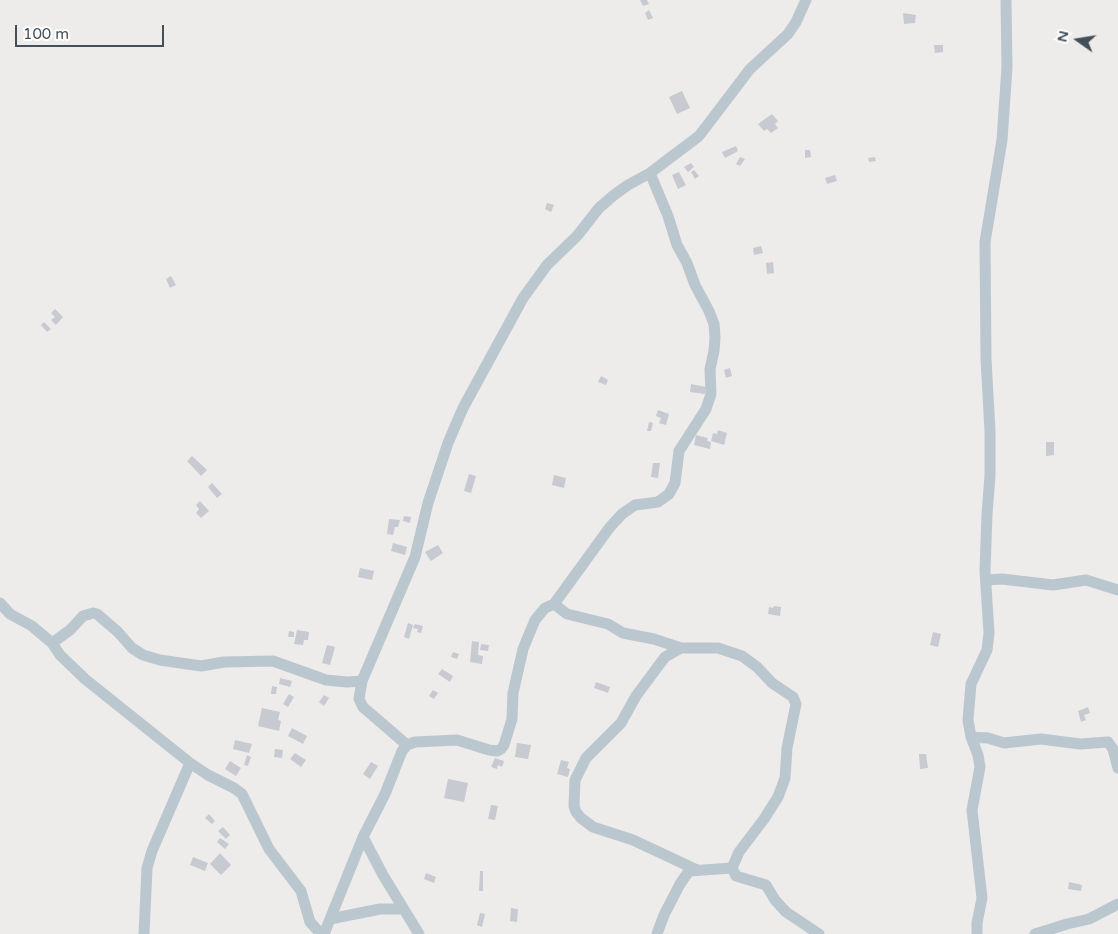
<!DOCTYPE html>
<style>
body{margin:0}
#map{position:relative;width:1118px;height:934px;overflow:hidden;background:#eeebeb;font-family:"Varela Round",sans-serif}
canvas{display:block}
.north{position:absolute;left:1053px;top:15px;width:50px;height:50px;-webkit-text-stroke:4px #fff;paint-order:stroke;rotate:283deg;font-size:14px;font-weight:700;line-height:20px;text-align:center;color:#435059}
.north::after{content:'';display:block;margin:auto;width:18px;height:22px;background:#435059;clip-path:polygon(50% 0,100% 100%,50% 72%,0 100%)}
.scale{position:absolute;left:15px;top:25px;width:149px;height:22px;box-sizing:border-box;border:2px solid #435059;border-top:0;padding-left:6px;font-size:15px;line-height:18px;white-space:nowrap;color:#435059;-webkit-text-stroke:4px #fff;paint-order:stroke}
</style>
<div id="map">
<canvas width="1118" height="934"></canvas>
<div class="north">N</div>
<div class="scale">100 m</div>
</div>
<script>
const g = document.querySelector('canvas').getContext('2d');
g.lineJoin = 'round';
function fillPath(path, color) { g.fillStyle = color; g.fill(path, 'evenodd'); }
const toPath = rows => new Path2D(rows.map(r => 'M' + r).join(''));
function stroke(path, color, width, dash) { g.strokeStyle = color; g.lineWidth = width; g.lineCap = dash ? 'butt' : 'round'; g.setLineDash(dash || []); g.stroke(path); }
fillPath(toPath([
 [640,0,647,0,649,4,643,6],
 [649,10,653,18,648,20,645,13],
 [903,13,916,15,915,23,904,24],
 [934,45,943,45,943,52,935,53],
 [682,91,690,108,677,114,669,97],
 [772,114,778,121,775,124,778,128,771,133,767,129,764,131,758,124],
 [736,146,738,151,725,158,722,152],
 [805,150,810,150,811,157,805,158],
 [740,157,745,159,740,166,736,164],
 [875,157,876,161,869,162,868,158],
 [691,163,694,167,688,172,684,167],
 [694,170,699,176,695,179,691,172],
 [679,172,686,185,678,189,672,175],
 [835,175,837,181,827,184,825,178],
 [547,203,554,205,551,212,545,209],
 [761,246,763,253,754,255,753,248],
 [773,262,774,273,767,274,766,263],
 [171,276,176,285,170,288,166,279],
 [55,309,63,317,56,325,51,320,55,317,51,313],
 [44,322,51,329,47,332,41,325],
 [730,368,732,376,726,378,724,370],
 [601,376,608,380,606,385,598,382],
 [691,384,706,387,705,394,690,392],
 [658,410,669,414,666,425,659,423,661,418,656,416],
 [649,422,653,423,651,431,647,431],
 [718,430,727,433,724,445,711,441,713,433,717,434],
 [696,435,708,438,707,441,711,442,710,449,694,445],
 [1046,442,1054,442,1054,455,1046,456],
 [192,456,207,470,201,476,187,461],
 [653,463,660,463,658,478,651,477],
 [469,474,476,476,471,493,464,491],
 [554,475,566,478,564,488,552,485],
 [212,483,222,494,217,498,208,487],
 [200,501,209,511,201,518,196,513,199,509,196,505],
 [404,516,411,517,410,523,403,521],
 [389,519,400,520,398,527,395,527,393,535,387,534],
 [393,543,407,547,405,555,391,551],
 [438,545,443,553,431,561,425,552],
 [360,568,374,571,372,580,358,577],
 [774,606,781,607,780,616,768,614,769,607,773,608],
 [408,623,413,625,409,639,404,637],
 [415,624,423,626,421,633,417,632,418,629,413,628],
 [297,630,309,632,308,640,304,640,303,645,294,644],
 [289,631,294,632,294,637,288,637],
 [933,632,941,634,938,647,930,645],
 [472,641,479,642,478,655,483,656,482,664,470,662],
 [481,644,489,645,488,651,480,650],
 [327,645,335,647,330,665,322,663],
 [453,652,459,654,457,659,451,657],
 [442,669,453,676,450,682,438,674],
 [280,678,292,681,290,687,279,684],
 [596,682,610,687,608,693,594,688],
 [272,686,277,687,276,694,271,694],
 [433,690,438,693,434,699,429,696],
 [289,694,294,697,288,707,283,704],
 [324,695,329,698,324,706,319,702],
 [1088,707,1090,713,1084,715,1086,720,1081,722,1078,711],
 [262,708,280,712,278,720,281,721,279,731,258,726],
 [292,728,307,736,303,744,288,736],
 [235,740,252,744,249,753,233,749],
 [517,743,531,745,528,759,515,757],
 [275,749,283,750,282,758,274,757],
 [295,753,306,760,301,767,290,759],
 [919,754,926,754,928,768,920,769],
 [247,755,251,757,248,766,244,765],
 [495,758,504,761,502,767,498,765,497,769,491,767],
 [561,760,569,762,567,768,570,769,568,777,557,774],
 [230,761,241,768,236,776,225,769],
 [371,762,378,766,370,779,363,774],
 [448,779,468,783,464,802,444,798],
 [491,805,498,806,495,820,488,819],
 [209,814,215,821,212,824,205,818],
 [223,827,230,835,226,839,218,831],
 [220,838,229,844,225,849,217,842],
 [220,853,231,865,221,875,210,864],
 [193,857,208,863,205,871,190,865],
 [480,871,483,871,483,891,479,891],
 [426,873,436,877,434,883,424,879],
 [1069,882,1082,885,1081,891,1068,889],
 [511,908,518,909,517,922,510,921],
 [480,913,485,914,482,927,477,925]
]), '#c8cad1');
stroke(toPath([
 [986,580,1002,579,1053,585,1086,580,1118,590],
 [0,603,10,614,32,626,52,643,60,655,85,679,190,763,208,775,234,788,242,794,269,849,301,891,310,922,321,934],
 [554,604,610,527,622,514,635,505,658,502,669,494,675,483,679,451,706,409,711,394,710,369,714,351,715,338,714,324,709,311,695,285,687,263,677,245,668,216,650,173],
 [52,643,70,630,83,616,93,613,97,614,118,632,132,648,143,655,160,660,201,666,224,662,273,661,326,680,347,682,362,681],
 [681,648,665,657,636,696,621,723,586,758,575,780,574,806,576,812,581,818,593,827,633,840,697,870],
 [971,737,988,738,1004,743,1041,739,1080,744,1108,742,1113,749,1118,768],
 [407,745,363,707,359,699,362,681,415,557,428,503,448,443,463,408,523,298,547,265,577,236,599,208,614,195,628,185,650,173,699,136,750,69,788,34,796,22,806,0],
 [363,837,383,875,419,934],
 [330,919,380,909,403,909],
 [144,934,147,868,152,851,190,763],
 [324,934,363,837,385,794,402,751,407,745,415,742,457,740,489,750,497,751,501,749,504,745,512,719,513,693,523,649,535,620,545,608,554,604,567,614,608,624,623,633,654,639,681,648,718,648,742,656,757,667,772,683,793,697,796,704,787,748,785,778,778,797,764,819,739,852,732,868,736,876,766,885,775,900,786,912,819,934],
 [657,934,664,915,680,884,689,871,732,868],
 [977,934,977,923,982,898,972,810,980,767,978,755,971,737,968,720,971,684,987,650,989,633,985,571,987,514,990,476,990,431,986,359,985,242,1002,140,1007,67,1006,0],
 [1035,934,1067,924,1089,919,1118,904]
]), '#bbc7cf', 11);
</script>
